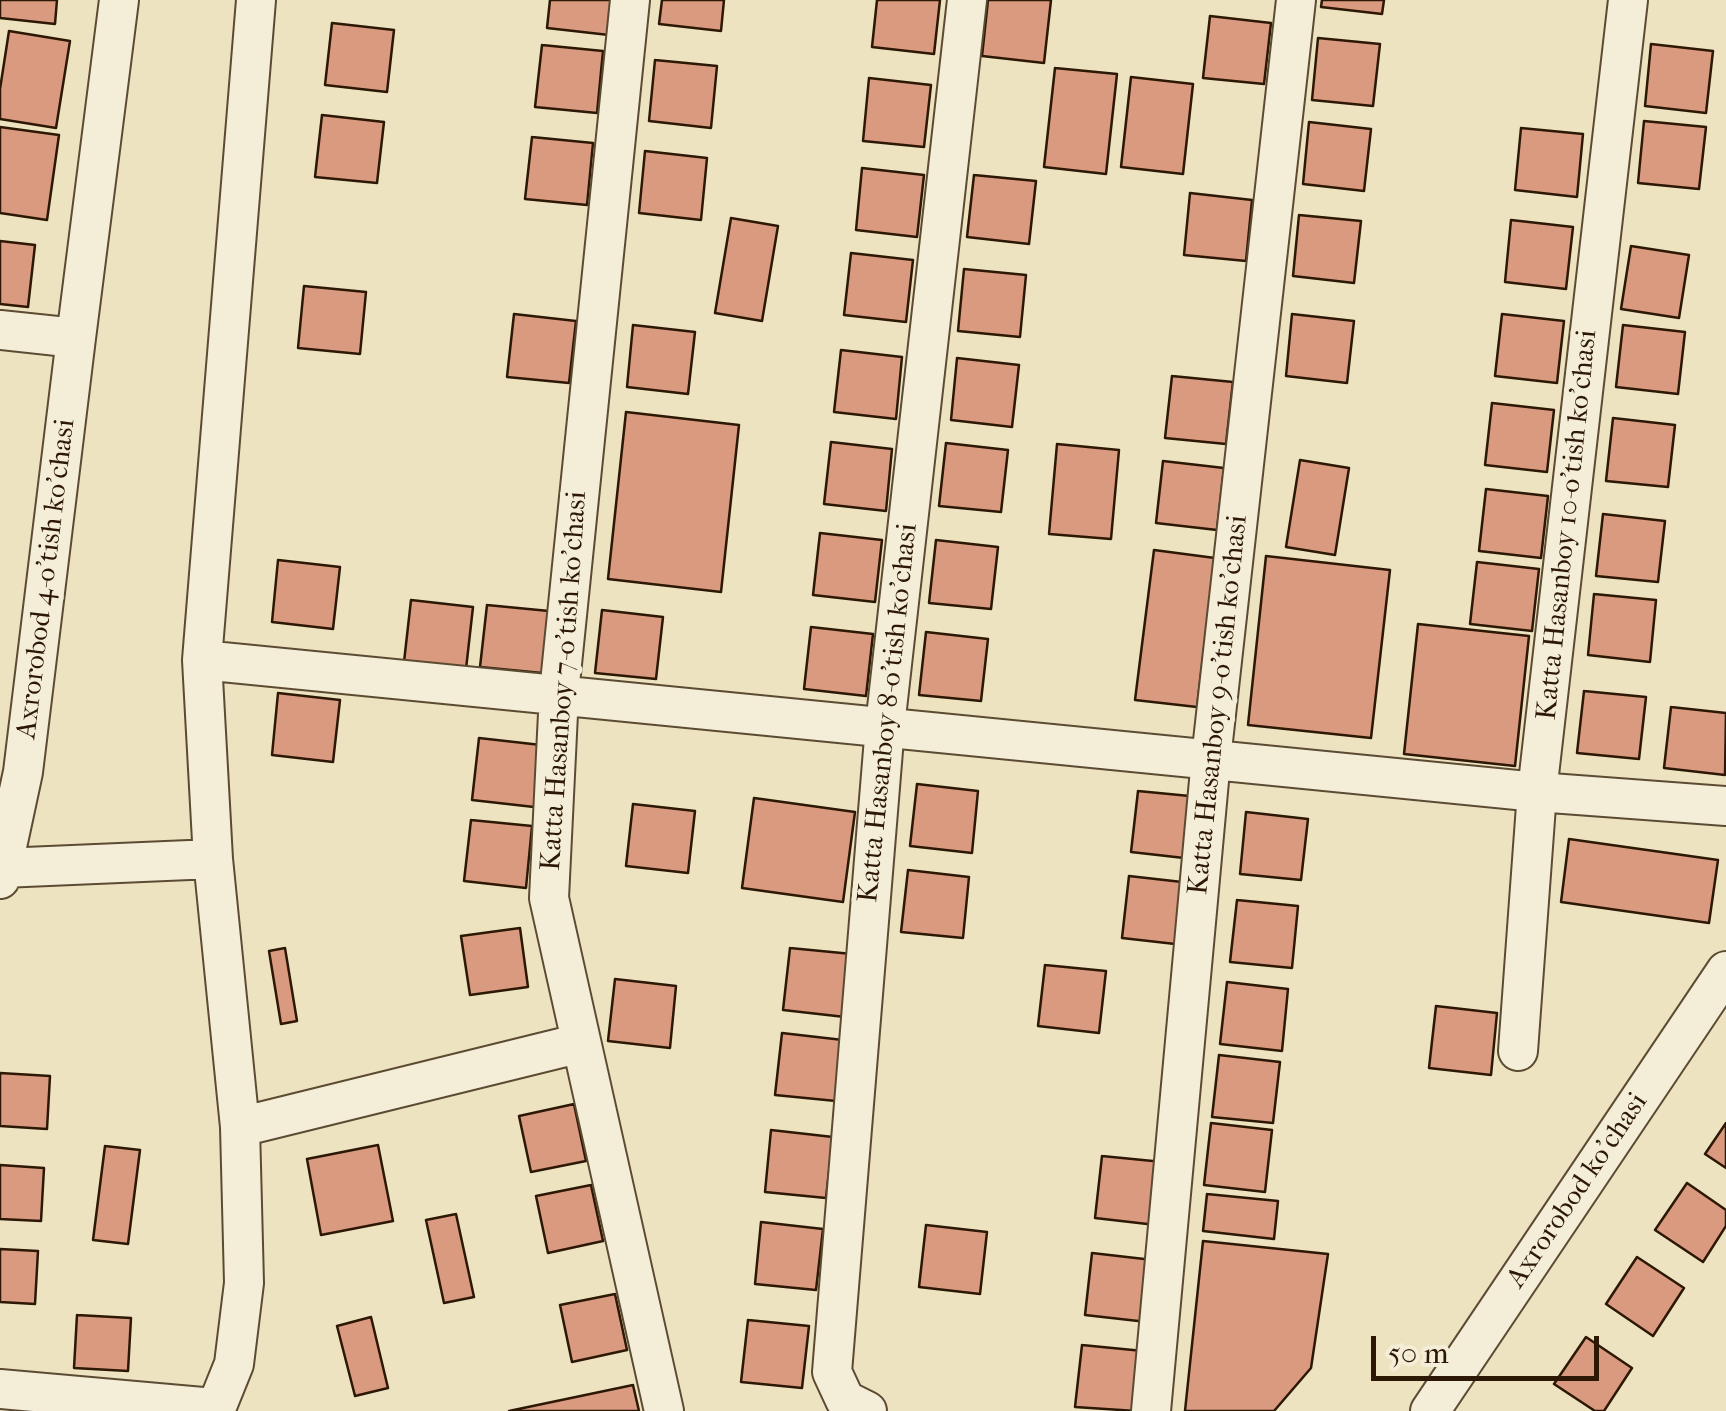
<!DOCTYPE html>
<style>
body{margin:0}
#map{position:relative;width:1726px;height:1411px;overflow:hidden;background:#eee3c1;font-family:"IM FELL French Canon",serif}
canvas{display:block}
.scale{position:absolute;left:1371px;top:1336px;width:228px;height:45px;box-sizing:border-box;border:5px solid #2c1804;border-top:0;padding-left:12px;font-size:30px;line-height:35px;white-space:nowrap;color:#2c1804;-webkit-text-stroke:8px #f4edd7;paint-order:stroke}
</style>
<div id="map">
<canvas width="1726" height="1411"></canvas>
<div class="scale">50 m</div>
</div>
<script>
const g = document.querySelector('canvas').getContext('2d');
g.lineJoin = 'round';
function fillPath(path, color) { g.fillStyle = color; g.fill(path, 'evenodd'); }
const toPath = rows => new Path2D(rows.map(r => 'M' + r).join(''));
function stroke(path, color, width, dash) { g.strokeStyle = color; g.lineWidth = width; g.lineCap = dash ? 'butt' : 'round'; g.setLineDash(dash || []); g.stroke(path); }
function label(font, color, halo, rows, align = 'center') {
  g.font = font + ' "IM FELL French Canon",serif'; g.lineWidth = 10; g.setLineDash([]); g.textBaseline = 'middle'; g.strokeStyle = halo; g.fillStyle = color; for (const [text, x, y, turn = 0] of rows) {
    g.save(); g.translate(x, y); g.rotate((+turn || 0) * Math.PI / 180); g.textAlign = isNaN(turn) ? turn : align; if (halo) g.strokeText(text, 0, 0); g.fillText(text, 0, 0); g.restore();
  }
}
const building = toPath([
 [0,0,57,0,55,24,0,18,0,0],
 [550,0,612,0,609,35,547,28,550,0],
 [662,0,724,0,721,31,659,24,662,0],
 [877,0,940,0,934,54,872,47,877,0],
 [988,0,1051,0,1044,63,982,56,988,0],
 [1322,0,1384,0,1382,14,1321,7,1322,0],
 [1210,16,1271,23,1264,84,1203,78,1210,16],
 [332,23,394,30,387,92,325,85,332,23],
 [9,31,70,41,56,128,0,119,0,89,9,31],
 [1318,38,1380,44,1373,106,1312,100,1318,38],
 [1651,44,1713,51,1706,113,1645,106,1651,44],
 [542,45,603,51,597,113,535,107,542,45],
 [655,60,717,66,711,128,649,121,655,60],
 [1055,68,1117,74,1106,174,1044,167,1055,68],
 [1131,77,1193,84,1183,174,1121,167,1131,77],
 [869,78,931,85,924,147,863,141,869,78],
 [322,115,384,122,377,183,315,177,322,115],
 [1644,121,1706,127,1699,189,1638,183,1644,121],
 [1309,122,1371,129,1364,191,1303,184,1309,122],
 [0,127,59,135,47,220,0,213,0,127],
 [1521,128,1583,134,1577,197,1515,190,1521,128],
 [532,137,593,143,587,205,525,199,532,137],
 [645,151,707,158,701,220,639,213,645,151],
 [862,168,924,175,917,237,856,230,862,168],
 [974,175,1036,181,1029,244,967,237,974,175],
 [1190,193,1252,200,1246,261,1184,255,1190,193],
 [1299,215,1361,221,1354,283,1293,276,1299,215],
 [731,218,778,226,762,321,715,313,731,218],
 [1511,220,1573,227,1566,289,1505,282,1511,220],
 [0,241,35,245,28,307,0,304,0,241],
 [1631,246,1689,255,1679,318,1621,309,1631,246],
 [851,253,913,260,906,322,844,315,851,253],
 [964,269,1026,275,1020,337,958,331,964,269],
 [304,286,366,292,360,354,298,348,304,286],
 [514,314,576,321,569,383,507,377,514,314],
 [1292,314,1354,321,1347,383,1286,376,1292,314],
 [1502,314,1564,321,1557,383,1495,376,1502,314],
 [633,325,695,332,688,394,627,387,633,325],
 [1623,325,1685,332,1678,394,1616,387,1623,325],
 [841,350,902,357,896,419,834,412,841,350],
 [957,358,1019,365,1012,427,951,420,957,358],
 [1172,376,1233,382,1226,444,1165,438,1172,376],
 [1492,403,1554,410,1547,472,1485,465,1492,403],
 [626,412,739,425,721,592,608,579,626,412],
 [1613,418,1675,425,1668,487,1606,481,1613,418],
 [831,442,892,449,886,511,824,504,831,442],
 [946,443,1008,450,1001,512,939,506,946,443],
 [1057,444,1119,450,1111,539,1049,534,1057,444],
 [1300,460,1349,468,1335,555,1286,547,1300,460],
 [1163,461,1224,468,1217,530,1156,523,1163,461],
 [1486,489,1548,496,1541,558,1479,551,1486,489],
 [1603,514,1665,521,1658,582,1596,576,1603,514],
 [820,533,882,540,875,602,813,595,820,533],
 [936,540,998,547,991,609,929,603,936,540],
 [1154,550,1215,558,1197,707,1135,700,1154,550],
 [1266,556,1390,570,1371,738,1248,725,1266,556],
 [278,560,340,567,333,629,272,622,278,560],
 [1477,562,1539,569,1532,631,1470,624,1477,562],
 [1594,594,1656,600,1650,662,1588,655,1594,594],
 [411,600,473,607,466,669,404,662,411,600],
 [487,605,549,611,542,673,480,667,487,605],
 [602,610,663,617,656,679,595,673,602,610],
 [1418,624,1529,636,1515,766,1404,754,1418,624],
 [811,627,873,634,866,696,804,689,811,627],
 [926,632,988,639,981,701,919,695,926,632],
 [1584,691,1646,697,1639,759,1577,753,1584,691],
 [278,693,340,700,333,762,272,755,278,693],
 [1671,707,1726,713,1725,775,1664,768,1671,707],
 [479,738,541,745,534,807,472,800,479,738],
 [917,784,978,791,972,853,910,846,917,784],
 [1138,791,1200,797,1193,859,1131,852,1138,791],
 [754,798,855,812,843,902,742,888,754,798],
 [633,804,695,811,688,873,626,866,633,804],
 [1246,812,1308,819,1301,880,1240,874,1246,812],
 [471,820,532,826,526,888,464,881,471,820],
 [1569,839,1718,860,1709,923,1561,902,1569,839],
 [908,870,969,877,963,938,901,932,908,870],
 [1129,876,1191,883,1184,945,1122,938,1129,876],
 [1237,900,1298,906,1292,968,1230,962,1237,900],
 [520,928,528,987,470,995,461,936,520,928],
 [285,948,297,1021,281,1024,269,951,285,948],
 [790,948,852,954,845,1017,783,1010,790,948],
 [1045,965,1106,971,1099,1033,1038,1026,1045,965],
 [615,979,676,986,670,1048,608,1041,615,979],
 [1227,982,1288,989,1282,1051,1220,1044,1227,982],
 [1436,1006,1497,1013,1491,1075,1429,1068,1436,1006],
 [782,1033,843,1040,836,1101,775,1095,782,1033],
 [1219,1055,1280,1062,1273,1123,1212,1117,1219,1055],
 [0,1073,50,1076,47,1129,0,1126,0,1073],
 [574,1104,586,1161,531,1172,519,1116,574,1104],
 [1211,1123,1272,1130,1265,1192,1204,1185,1211,1123],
 [1726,1123,1726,1168,1705,1154,1726,1123],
 [771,1130,833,1137,826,1198,765,1192,771,1130],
 [378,1145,393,1221,321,1235,307,1159,378,1145],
 [105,1146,140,1150,128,1244,93,1240,105,1146],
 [1102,1156,1163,1162,1156,1225,1095,1218,1102,1156],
 [0,1165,44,1168,41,1221,0,1219,0,1165],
 [1687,1183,1726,1210,1726,1226,1703,1262,1655,1230,1687,1183],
 [591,1185,603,1241,548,1253,536,1196,591,1185],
 [1207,1194,1278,1201,1274,1239,1203,1231,1207,1194],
 [456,1214,474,1297,444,1303,426,1220,456,1214],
 [761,1222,823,1229,816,1290,755,1284,761,1222],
 [926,1225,987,1232,980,1294,919,1287,926,1225],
 [1203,1241,1328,1254,1311,1368,1274,1411,1185,1411,1203,1241],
 [0,1249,38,1251,35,1304,0,1302,0,1249],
 [1092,1253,1153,1260,1147,1322,1085,1315,1092,1253],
 [1637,1257,1684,1288,1653,1336,1606,1304,1637,1257],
 [615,1294,627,1350,572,1362,560,1305,615,1294],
 [77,1315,131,1318,128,1371,74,1368,77,1315],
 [371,1317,388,1388,355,1396,337,1326,371,1317],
 [748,1320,809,1326,802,1388,741,1382,748,1320],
 [1586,1337,1632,1368,1604,1411,1595,1411,1554,1384,1586,1337],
 [1082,1345,1143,1351,1136,1411,1075,1407,1082,1345],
 [633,1385,639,1411,509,1411,633,1385]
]);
fillPath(building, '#da9a80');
stroke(building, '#2c1804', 2.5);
const minor = toPath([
 [256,0,202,660,213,859,240,1127,581,1043],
 [630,0,559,693,549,898,664,1411],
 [0,330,76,338,119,0],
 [202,660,1537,792,1726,806],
 [2,868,213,859],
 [0,879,23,772,76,338],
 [1518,1051,1537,792,1628,0],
 [0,1389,214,1408],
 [215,1411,234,1364,244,1283,240,1127],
 [867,1411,845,1400,832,1372,885,726,967,0],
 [1151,1411,1211,759,1296,0],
 [1430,1411,1726,971]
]);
stroke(minor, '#5c4b33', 42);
stroke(minor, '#f4edd7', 38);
label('28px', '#2c1804', '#f4edd7', [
 ["Katta Hasanboy 10-o'tish ko'chasi",1568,525,-84],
 ["Axrorobod 4-o'tish ko'chasi",47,579,-83],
 ["Katta Hasanboy 7-o'tish ko'chasi",565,681,-86],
 ["Katta Hasanboy 9-o'tish ko'chasi",1219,705,-84],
 ["Katta Hasanboy 8-o'tish ko'chasi",889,713,-84],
 ["Axrorobod ko'chasi",1578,1191,-56]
]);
</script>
